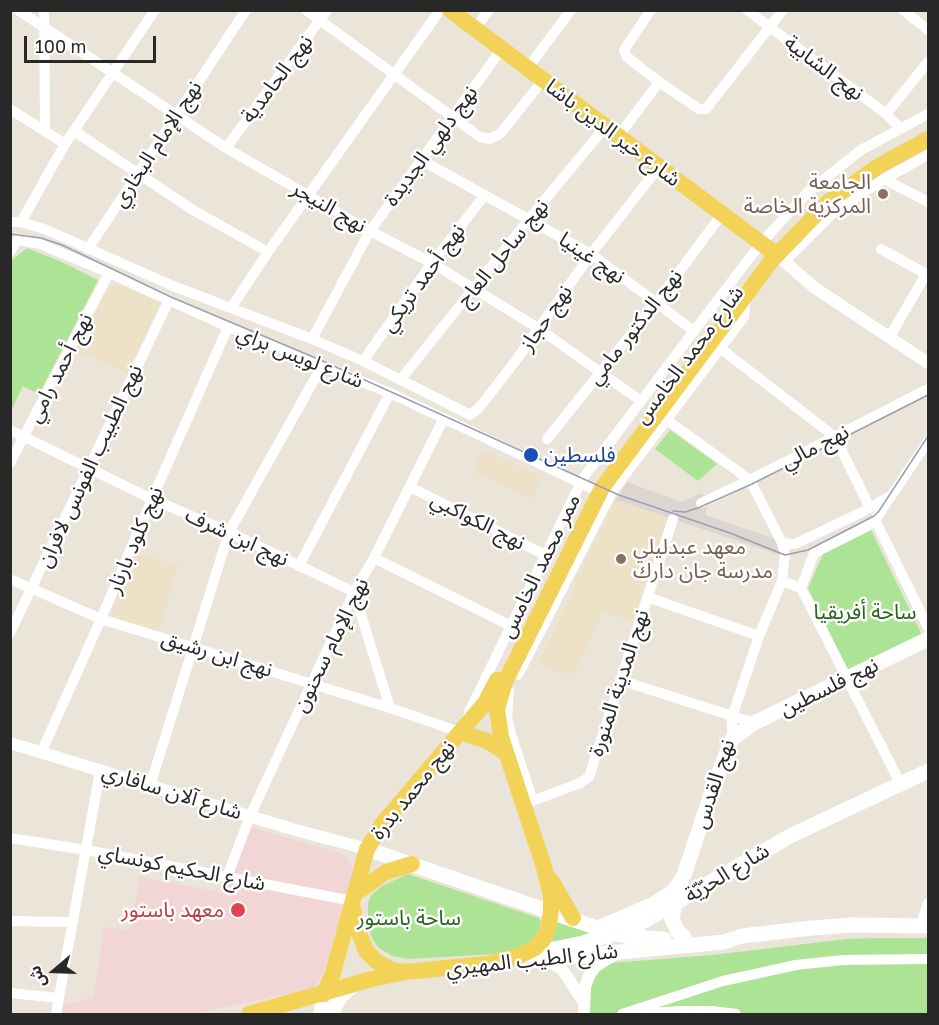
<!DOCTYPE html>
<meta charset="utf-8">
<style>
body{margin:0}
#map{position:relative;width:939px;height:1025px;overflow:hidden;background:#ebe4d9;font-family:"Golos Text","Noto Sans Arabic",sans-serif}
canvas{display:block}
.frame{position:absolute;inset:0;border:12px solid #282828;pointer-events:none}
.north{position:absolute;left:24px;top:941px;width:60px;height:60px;-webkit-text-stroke:4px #fff;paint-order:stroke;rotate:251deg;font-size:16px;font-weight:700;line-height:24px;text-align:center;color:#282828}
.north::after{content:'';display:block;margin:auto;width:21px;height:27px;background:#282828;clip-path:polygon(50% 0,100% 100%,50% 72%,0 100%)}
.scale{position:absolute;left:24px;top:36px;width:132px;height:27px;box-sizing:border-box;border:3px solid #282828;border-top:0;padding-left:8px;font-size:18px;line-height:21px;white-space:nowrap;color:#282828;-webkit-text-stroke:4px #fff;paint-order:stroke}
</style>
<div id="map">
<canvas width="939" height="1025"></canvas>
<div class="frame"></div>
<div class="north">ش</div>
<div class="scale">100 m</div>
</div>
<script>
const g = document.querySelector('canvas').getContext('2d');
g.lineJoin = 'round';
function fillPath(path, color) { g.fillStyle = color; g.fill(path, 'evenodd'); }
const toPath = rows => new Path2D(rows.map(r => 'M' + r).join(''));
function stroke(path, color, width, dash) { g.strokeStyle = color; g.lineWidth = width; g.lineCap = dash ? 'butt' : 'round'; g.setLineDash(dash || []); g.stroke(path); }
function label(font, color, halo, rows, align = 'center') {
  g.font = font + ' "Golos Text","Noto Sans Arabic",sans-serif'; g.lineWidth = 5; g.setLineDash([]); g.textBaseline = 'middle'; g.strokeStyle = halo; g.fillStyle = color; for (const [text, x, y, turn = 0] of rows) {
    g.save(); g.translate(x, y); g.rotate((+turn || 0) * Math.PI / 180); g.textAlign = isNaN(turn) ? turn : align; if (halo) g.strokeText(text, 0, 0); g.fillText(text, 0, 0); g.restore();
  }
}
fillPath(toPath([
 [120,285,160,303,128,373,76,351,108,287],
 [483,450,542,478,532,499,473,471],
 [619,501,668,518,632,622,602,612,575,674,567,670,564,675,538,663,614,503],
 [135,553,178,566,158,633,109,618]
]), '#ede2c8');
fillPath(toPath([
 [251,827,343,854,350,861,353,871,326,967,314,988,192,1014,60,1014,62,1006,94,997,104,927,131,930,139,877,225,893]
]), '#f2d6d6');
fillPath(toPath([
 [27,248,62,262,98,280,39,394,23,386,11,411,11,264,13,259],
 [670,430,717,464,698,481,655,449],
 [871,530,922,635,848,671,808,588,824,552],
 [408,874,539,918,541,922,538,932,533,939,521,948,494,954,409,959,392,956,378,947,372,938,368,927,368,903,372,894,382,886],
 [556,922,598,934,581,940,549,942],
 [881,938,928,938,928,1014,587,1014,586,988,596,972,611,963,712,955,847,939]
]), '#ade394');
fillPath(toPath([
 [627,482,682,502,701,493,710,499,705,515,776,539,783,556,619,501,614,503]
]), '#dbd7d0');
stroke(toPath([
 [18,10,226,148,370,231,432,263,538,328,641,401],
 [44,10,45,130],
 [306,10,480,137,490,139,500,134,543,80],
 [747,10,886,114,900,128],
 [903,10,928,30],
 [474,30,489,10],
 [527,69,571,10],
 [659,82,699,109,706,109,783,10],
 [10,109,65,144],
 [886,114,928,62],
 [74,131,193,210,268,252],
 [618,137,659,82,627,57,624,50,651,10],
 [226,148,327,10],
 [421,160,591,254,694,331],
 [884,179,928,202],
 [10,222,21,222,47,230,173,286,312,339,363,361,470,415,479,408,517,359,591,254,659,167],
 [21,222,65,144,155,10],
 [88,249,246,10],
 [881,249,928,275],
 [10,252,18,240,40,244,109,273,228,327,390,393,591,488],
 [785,261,832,214,884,179,928,155],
 [231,308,268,252,440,10],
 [889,338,926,274],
 [312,339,370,231,501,50],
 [720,348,835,437,870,508],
 [363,361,432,263,484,196],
 [401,379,529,219,605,127],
 [667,420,750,480,782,543,785,555,782,581,759,636,732,717,732,739],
 [10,430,152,499,229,532,354,592,390,708],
 [547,439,656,303,722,214],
 [10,463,109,273],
 [410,487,545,555],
 [701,503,750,480,928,389],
 [875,520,928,627],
 [782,543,795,544,862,512,890,496],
 [374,558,511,626],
 [299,566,390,393],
 [10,579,101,619,390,708,460,732],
 [782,581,801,588,901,785],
 [801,588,814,553,866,527,875,520,928,441],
 [647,597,759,636],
 [10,633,169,300],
 [518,675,612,492,744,317,746,296],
 [620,680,754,723],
 [509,691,507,716,510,731,533,801],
 [468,717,469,712,583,478,694,331,761,243,808,192,861,150,928,114],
 [41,753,101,619,152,499,228,327],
 [150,786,229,532,322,366],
 [527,803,580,783,589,777,673,519],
 [10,838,86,850,353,901],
 [227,877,250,816,354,592,374,558,444,418],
 [10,921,71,922],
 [920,926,928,903],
 [10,993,58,998],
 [56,1014,100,771],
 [622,1014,723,981,796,965,843,960,928,959],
 [637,1014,679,1011,712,1011,736,1014]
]), '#fff', 10);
stroke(toPath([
 [777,255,815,288,928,363],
 [10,743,292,829,367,849],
 [544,959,562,969,583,1001],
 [584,1014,585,987,589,976,595,967,618,952]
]), '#fff', 12);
stroke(toPath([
 [367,849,615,934,631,937,664,939],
 [675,904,672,919,678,932,684,937],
 [598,928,652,905,672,892,678,885,684,875,713,788,732,739,754,723,928,639],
 [525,955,583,943,634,927,790,836,928,771],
 [556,958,724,942,742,936,812,928,851,925,928,926],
 [321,1014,324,994],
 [331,1014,340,997,354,984]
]), '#fff', 15);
stroke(toPath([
 [450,10,777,255],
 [460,732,487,741,505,752],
 [551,880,573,918],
 [356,893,386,872,412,864],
 [352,906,360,935,366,951,376,961,392,970,404,972],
 [324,994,333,973,367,849,383,823,485,703,497,680],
 [249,1014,372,979,405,972,487,964,519,956,535,948,543,940,548,929,551,911,551,896,544,867,501,737,497,709,505,682,602,488,772,260,828,202,877,167,928,139]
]), '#f2d257', 16);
stroke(toPath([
 [10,234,41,238,62,245,171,297,325,362,619,495,730,533,785,555,808,550,874,516,879,511,928,436],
 [673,511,685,512,698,508,752,484,928,395]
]), '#9c9fb3', 1.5);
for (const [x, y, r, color] of [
 [883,194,6,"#8d6e63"],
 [531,455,8,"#1a4fb4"],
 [621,559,6,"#8d6e63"],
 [238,910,8,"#e0444e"]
]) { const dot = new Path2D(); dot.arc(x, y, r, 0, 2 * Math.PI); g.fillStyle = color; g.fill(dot); stroke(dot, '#fff', 2); }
label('21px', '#282828', '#fff', [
 ["نهج الشابية",824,68,37],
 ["نهج الحامدية",277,79,-53],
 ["شارع خير الدين باشا",613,133,37],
 ["نهج الإمام البخاري",157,144,-57],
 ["نهج دلهي الجديدة",431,146,-54],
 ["نهج النيجر",329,207,30],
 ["نهج ساحل العاج",503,253,-51],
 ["نهج غينيا",592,258,34],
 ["نهج أحمد تريكي",423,278,-54],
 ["نهج حجاز",546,318,-55],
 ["نهج الدكتور مامي",635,327,-52],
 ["شارع محمد الخامس",689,355,-53],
 ["شارع لويس براي",300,357,22],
 ["نهج أحمد رامي",60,368,-63],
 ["نهج مالي",815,447,-27],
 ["نهج الطبيب الفونس لافران",90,466,-65],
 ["نهج الكواكبي",478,521,27],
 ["نهج ابن شرف",237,537,25],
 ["نهج كلود بارنار",135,540,-67],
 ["ممر محمد الخامس",540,566,-64],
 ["نهج الإمام سحنون",331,645,-64],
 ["نهج ابن رشيق",217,654,17],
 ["نهج المدينة المنورة",619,683,-72],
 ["نهج فلسطين",829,687,-26],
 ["نهج القدس",714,784,-72],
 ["نهج محمد بدرة",413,790,-51],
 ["شارع آلان سافاري",172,792,17],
 ["شارع الحكيم كونساي",182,868,11],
 ["شارع الحرّيّة",727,873,-31],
 ["شارع الطيب المهيري",532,960,-6]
]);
label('21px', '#785e54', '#fff', [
 ["الجامعة",871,182],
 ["المركزية الخاصة",871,206],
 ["معهد عبدليلي",633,547,"left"],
 ["مدرسة جان دارك",633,571,"left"]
], 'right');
label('21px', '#164399', '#fff', [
 ["فلسطين",544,455]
], 'left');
label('21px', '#266418', '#fff', [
 ["ساحة أفريقيا",865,612],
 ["ساحة باستور",409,918]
]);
label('21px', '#be3a42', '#fff', [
 ["معهد باستور",224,910]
], 'right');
</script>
